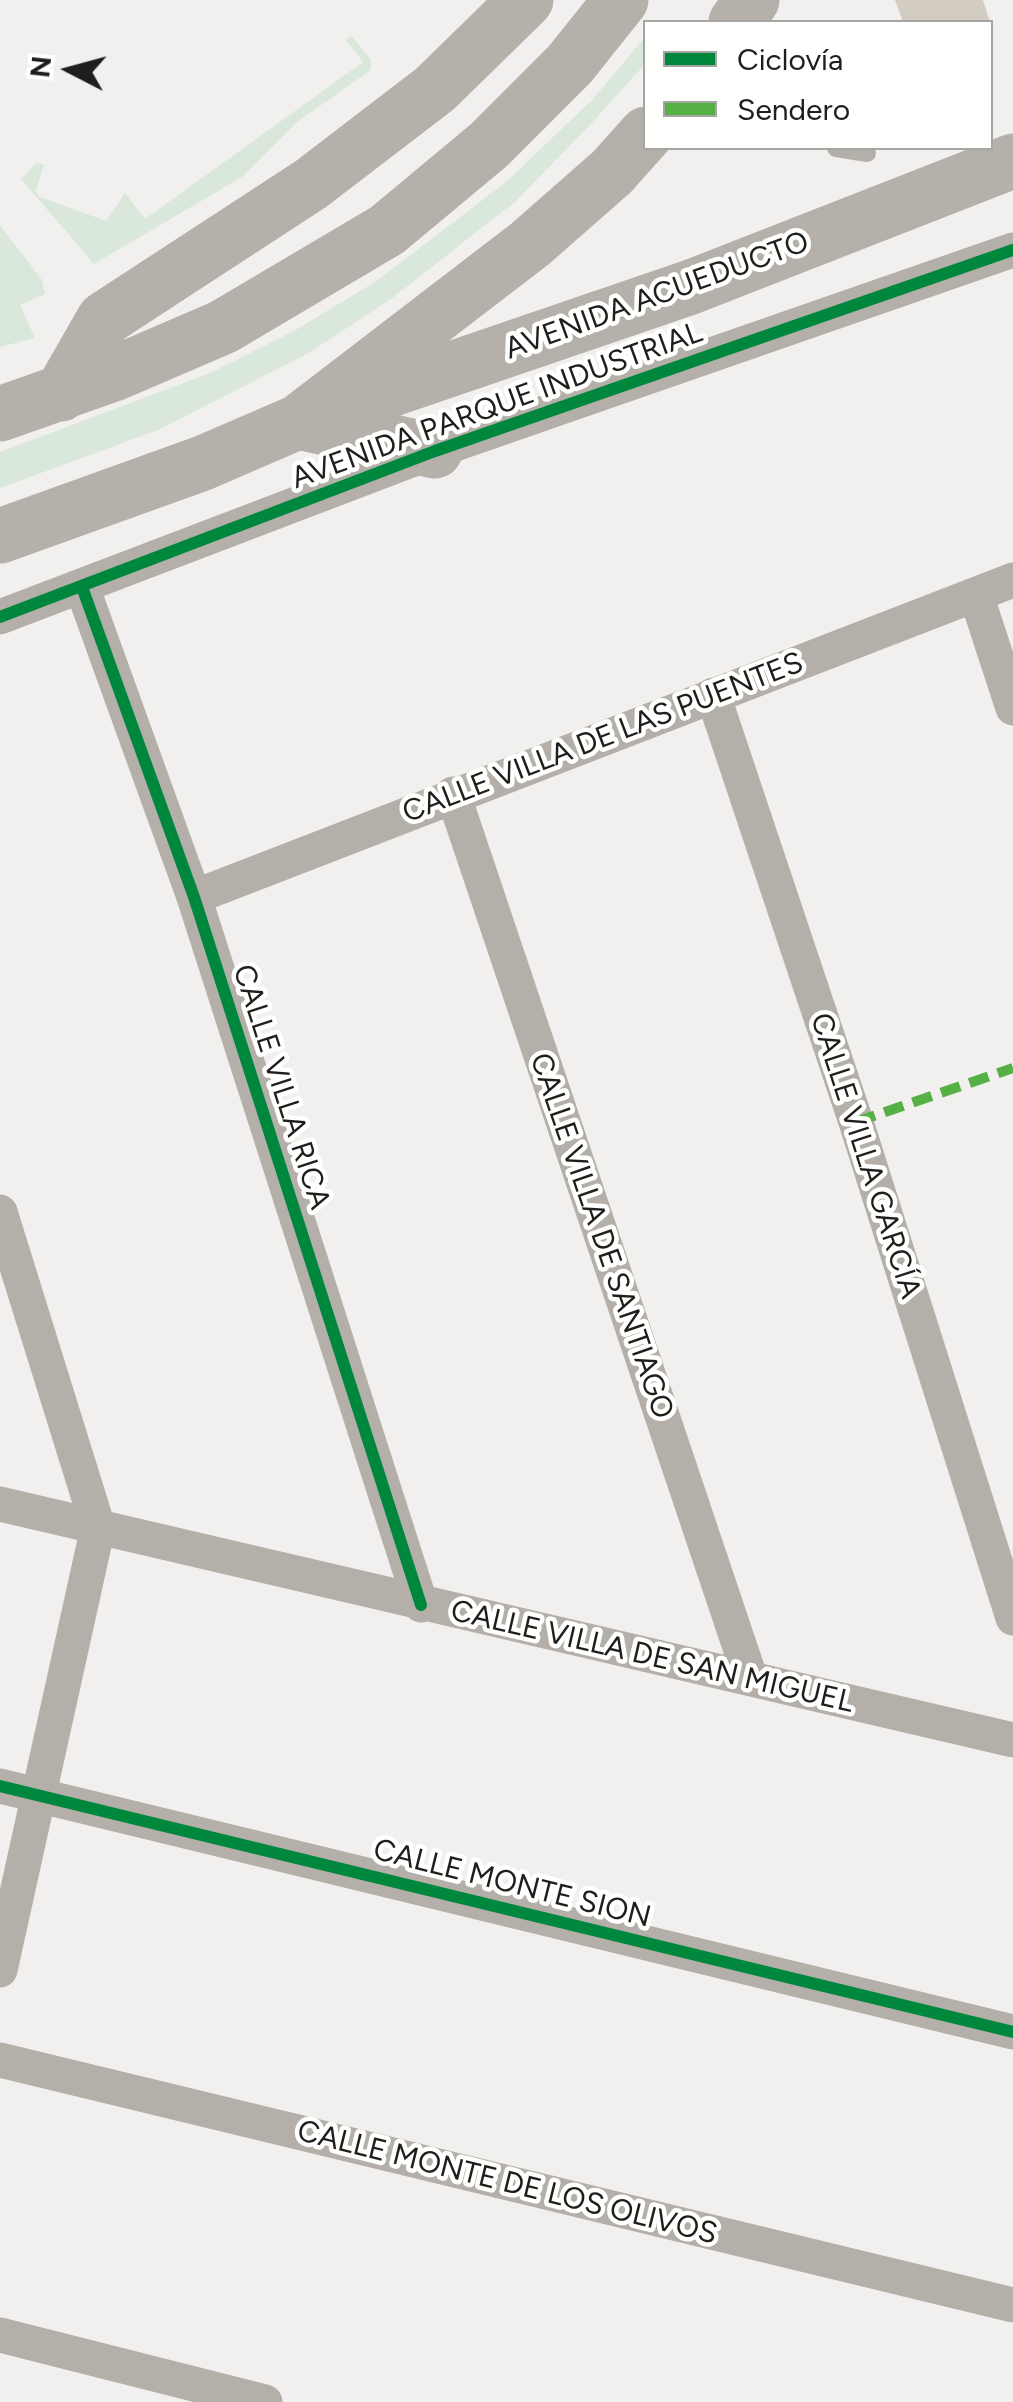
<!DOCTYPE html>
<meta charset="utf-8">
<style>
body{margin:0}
#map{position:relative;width:1013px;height:2402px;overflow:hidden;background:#f2f0ee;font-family:Figtree,sans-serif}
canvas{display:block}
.legend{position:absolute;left:643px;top:20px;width:350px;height:130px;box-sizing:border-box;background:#fffffe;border:2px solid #a5a5a4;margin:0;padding:12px 18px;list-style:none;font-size:30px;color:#1e1e1c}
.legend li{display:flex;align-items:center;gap:20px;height:50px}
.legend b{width:50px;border:2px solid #a5a5a4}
.north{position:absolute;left:20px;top:20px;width:100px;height:100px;-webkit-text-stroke:8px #fffffe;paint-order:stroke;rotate:276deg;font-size:28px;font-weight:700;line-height:40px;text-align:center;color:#1e1e1c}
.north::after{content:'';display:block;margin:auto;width:35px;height:45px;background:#1e1e1c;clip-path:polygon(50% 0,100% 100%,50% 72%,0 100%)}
</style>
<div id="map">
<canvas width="1013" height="2402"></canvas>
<ul class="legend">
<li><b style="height:12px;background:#00873e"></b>Ciclovía</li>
<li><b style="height:12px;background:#55b145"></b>Sendero</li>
</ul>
<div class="north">N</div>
</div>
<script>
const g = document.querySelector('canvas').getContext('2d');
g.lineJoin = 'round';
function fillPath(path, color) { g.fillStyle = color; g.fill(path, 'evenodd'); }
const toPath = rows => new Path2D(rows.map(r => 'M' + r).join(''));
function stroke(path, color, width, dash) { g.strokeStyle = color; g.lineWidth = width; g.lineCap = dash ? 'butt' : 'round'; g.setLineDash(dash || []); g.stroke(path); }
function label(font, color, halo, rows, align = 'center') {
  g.font = font + ' Figtree,sans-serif'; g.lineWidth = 9; g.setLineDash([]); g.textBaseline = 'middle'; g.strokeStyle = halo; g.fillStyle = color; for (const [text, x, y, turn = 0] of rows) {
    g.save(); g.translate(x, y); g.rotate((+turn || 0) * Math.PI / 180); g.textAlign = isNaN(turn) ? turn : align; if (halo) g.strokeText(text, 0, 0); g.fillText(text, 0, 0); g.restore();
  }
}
fillPath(toPath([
 [352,36,371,60,371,70,297,122,242,177,94,264,21,179,36,163,44,164,36,191,38,196,106,221,125,193,145,219,363,62,346,40],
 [645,37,645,64,589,126,516,201,391,299,307,354,158,430,0,488,0,452,210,373,292,332,375,282,506,182,593,99],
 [0,225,42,280,45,294,20,305,35,338,0,347]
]), '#d9e8da');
fillPath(toPath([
 [895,0,983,0,990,22,903,22]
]), '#d2ccc2');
stroke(toPath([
 [836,148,867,153]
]), '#b4afa9', 18);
stroke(toPath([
 [82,587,194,897,421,1605],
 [976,595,1013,708],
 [0,617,435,451,1013,250],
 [713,695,856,1122,1013,1618],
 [453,794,750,1677],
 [194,897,1013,580],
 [0,1212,98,1527,0,1970],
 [0,1504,1013,1740],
 [0,1786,1013,2032],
 [0,2060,1013,2305],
 [0,2335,265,2402]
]), '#b4afa9', 35);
stroke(toPath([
 [736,22,752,0],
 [61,394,104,319,311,184,435,89,526,0],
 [343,406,691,287,1013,161],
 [0,414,116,373,223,327,387,230,489,145,570,64,621,0],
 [298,422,435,451],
 [0,536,203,463,298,422,530,244,612,172,646,134]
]), '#b6b0ab', 55);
stroke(toPath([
 [856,1122,1013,1068]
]), '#55b145', 10, [20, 10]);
stroke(toPath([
 [82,587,194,897,421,1605],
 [0,617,435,451,1013,250],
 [0,1786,1013,2032]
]), '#00873e', 12);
label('30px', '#1e1e1c', '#fffffe', [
 ["AVENIDA ACUEDUCTO",657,296,-20],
 ["AVENIDA PARQUE INDUSTRIAL",497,406,-20],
 ["CALLE VILLA DE LAS PUENTES",603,738,-21],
 ["CALLE VILLA RICA",281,1087,72],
 ["CALLE VILLA GARCÍA",865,1156,72],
 ["CALLE VILLA DE SANTIAGO",601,1236,71],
 ["CALLE VILLA DE SAN MIGUEL",652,1657,13],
 ["CALLE MONTE SION",512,1884,14],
 ["CALLE MONTE DE LOS OLIVOS",507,2183,14]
]);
</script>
